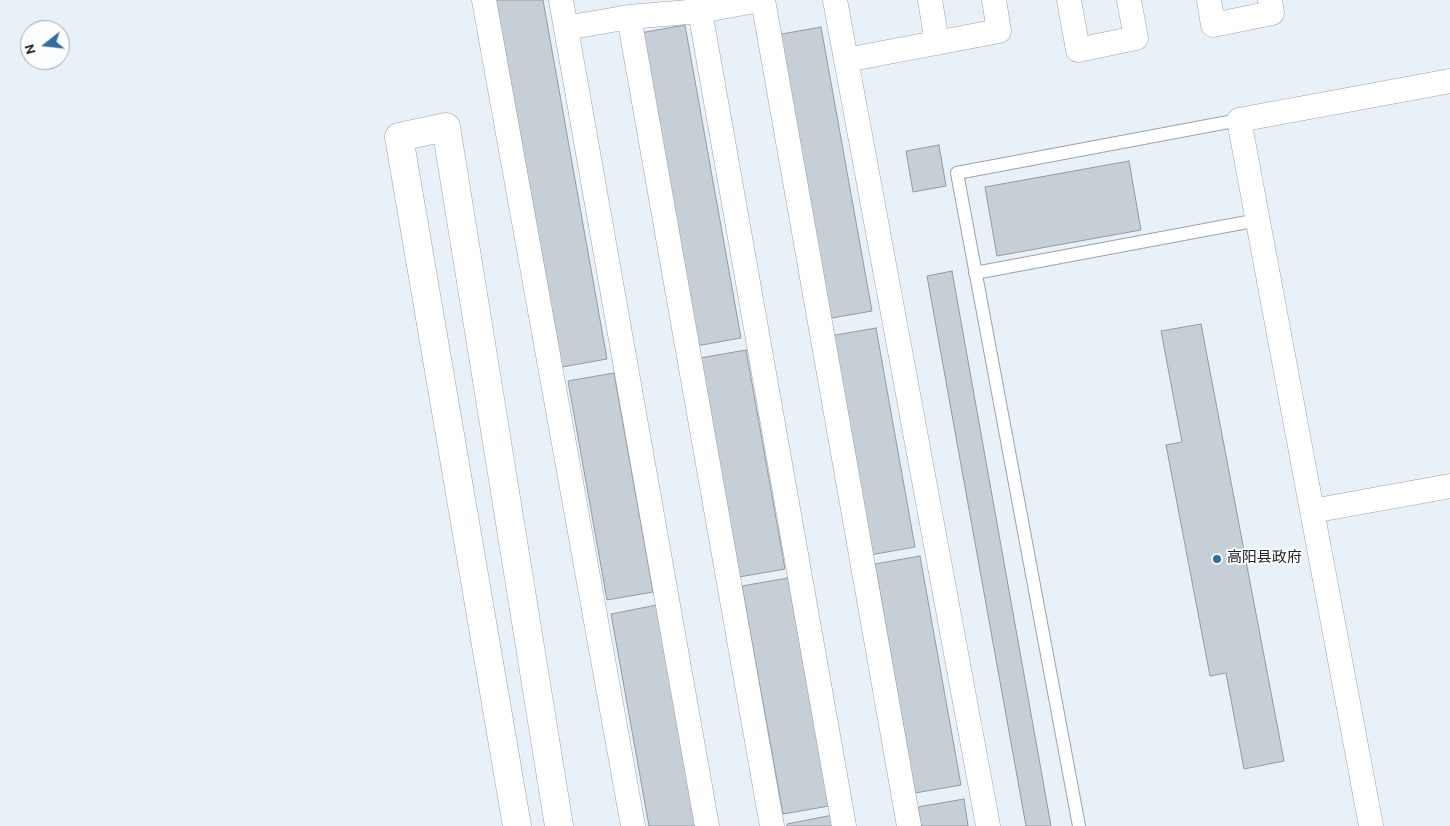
<!DOCTYPE html>
<meta charset="utf-8">
<style>
body{margin:0}
#map{position:relative;width:1450px;height:826px;overflow:hidden;background:#e9f1f8;font-family:Overpass,sans-serif}
canvas{display:block}
.north{position:absolute;left:20px;top:20px;width:50px;height:50px;box-sizing:border-box;background:#fbfdff;border:1px solid #a3a6a8;border-radius:50%;rotate:254deg;font-size:14px;font-weight:700;line-height:20px;text-align:center;color:#202326}
.north::after{content:'';display:block;margin:auto;width:18px;height:22px;background:#2d6ea4;clip-path:polygon(50% 0,100% 100%,50% 72%,0 100%)}
</style>
<div id="map">
<canvas width="1450" height="826"></canvas>
<div class="north">N</div>
</div>
<script>
const g = document.querySelector('canvas').getContext('2d');
g.lineJoin = 'round';
function fillPath(path, color) { g.fillStyle = color; g.fill(path, 'evenodd'); }
const toPath = rows => new Path2D(rows.map(r => 'M' + r).join(''));
function stroke(path, color, width, dash) { g.strokeStyle = color; g.lineWidth = width; g.lineCap = dash ? 'butt' : 'round'; g.setLineDash(dash || []); g.stroke(path); }
function label(font, color, halo, rows, align = 'center') {
  g.font = font + ' Overpass,"Noto Sans SC",sans-serif'; g.lineWidth = 4; g.setLineDash([]); g.textBaseline = 'middle'; g.strokeStyle = halo; g.fillStyle = color; for (const [text, x, y, turn = 0] of rows) {
    g.save(); g.translate(x, y); g.rotate((+turn || 0) * Math.PI / 180); g.textAlign = isNaN(turn) ? turn : align; if (halo) g.strokeText(text, 0, 0); g.fillText(text, 0, 0); g.restore();
  }
}
const building = toPath([
 [496,0,543,0,607,359,562,367,496,0],
 [685,25,741,338,696,346,640,33,685,25],
 [821,27,872,311,826,319,776,35,821,27],
 [939,145,946,186,913,192,906,151,939,145],
 [1129,161,1141,230,997,256,985,187,1129,161],
 [952,271,1051,826,1026,826,927,276,952,271],
 [1201,324,1284,761,1244,769,1226,673,1210,676,1166,445,1182,442,1161,331,1201,324],
 [876,328,915,547,870,555,830,336,876,328],
 [746,350,785,569,739,577,700,358,746,350],
 [614,373,653,592,607,600,568,381,614,373],
 [920,556,961,785,915,793,875,564,920,556],
 [788,578,829,806,783,814,742,586,788,578],
 [657,605,696,826,649,826,611,614,657,605],
 [964,799,968,826,921,826,918,807,964,799],
 [833,815,834,826,787,826,787,824,833,815]
]);
fillPath(building, '#c7cfd6');
stroke(building, '#939ba2', 1);
const service = toPath([
 [975,273,1258,220],
 [1079,826,957,173,1239,120]
]);
const minor = toPath([
 [484,0,633,826],
 [561,0,707,826],
 [763,0,909,826],
 [835,0,988,826],
 [930,0,937,43],
 [1069,0,1078,50,1136,38,1129,0],
 [1209,0,1213,25,1272,13,1270,0],
 [700,11,760,0],
 [629,17,700,11,844,826],
 [566,28,629,17,772,826],
 [846,60,999,31,994,0],
 [1312,511,1450,486],
 [1371,826,1239,120,1450,81]
]);
const tertiary = toPath([
 [517,826,399,137,446,127,559,826]
]);
stroke(service, '#9ca3ab', 14);
stroke(minor, '#9ca3ab', 25);
stroke(tertiary, '#9ca3ab', 29);
stroke(service, '#fff', 12);
stroke(minor, '#fff', 24);
stroke(tertiary, '#fff', 28);
for (const [x, y, r, color] of [
 [1217,559,5,"#2d6ea4"]
]) { const dot = new Path2D(); dot.arc(x, y, r, 0, 2 * Math.PI); g.fillStyle = color; g.fill(dot); stroke(dot, '#fbfdff', 2); }
label('15px', '#202326', '#fbfdff', [
 ["高阳县政府",1227,559]
], 'left');
</script>
